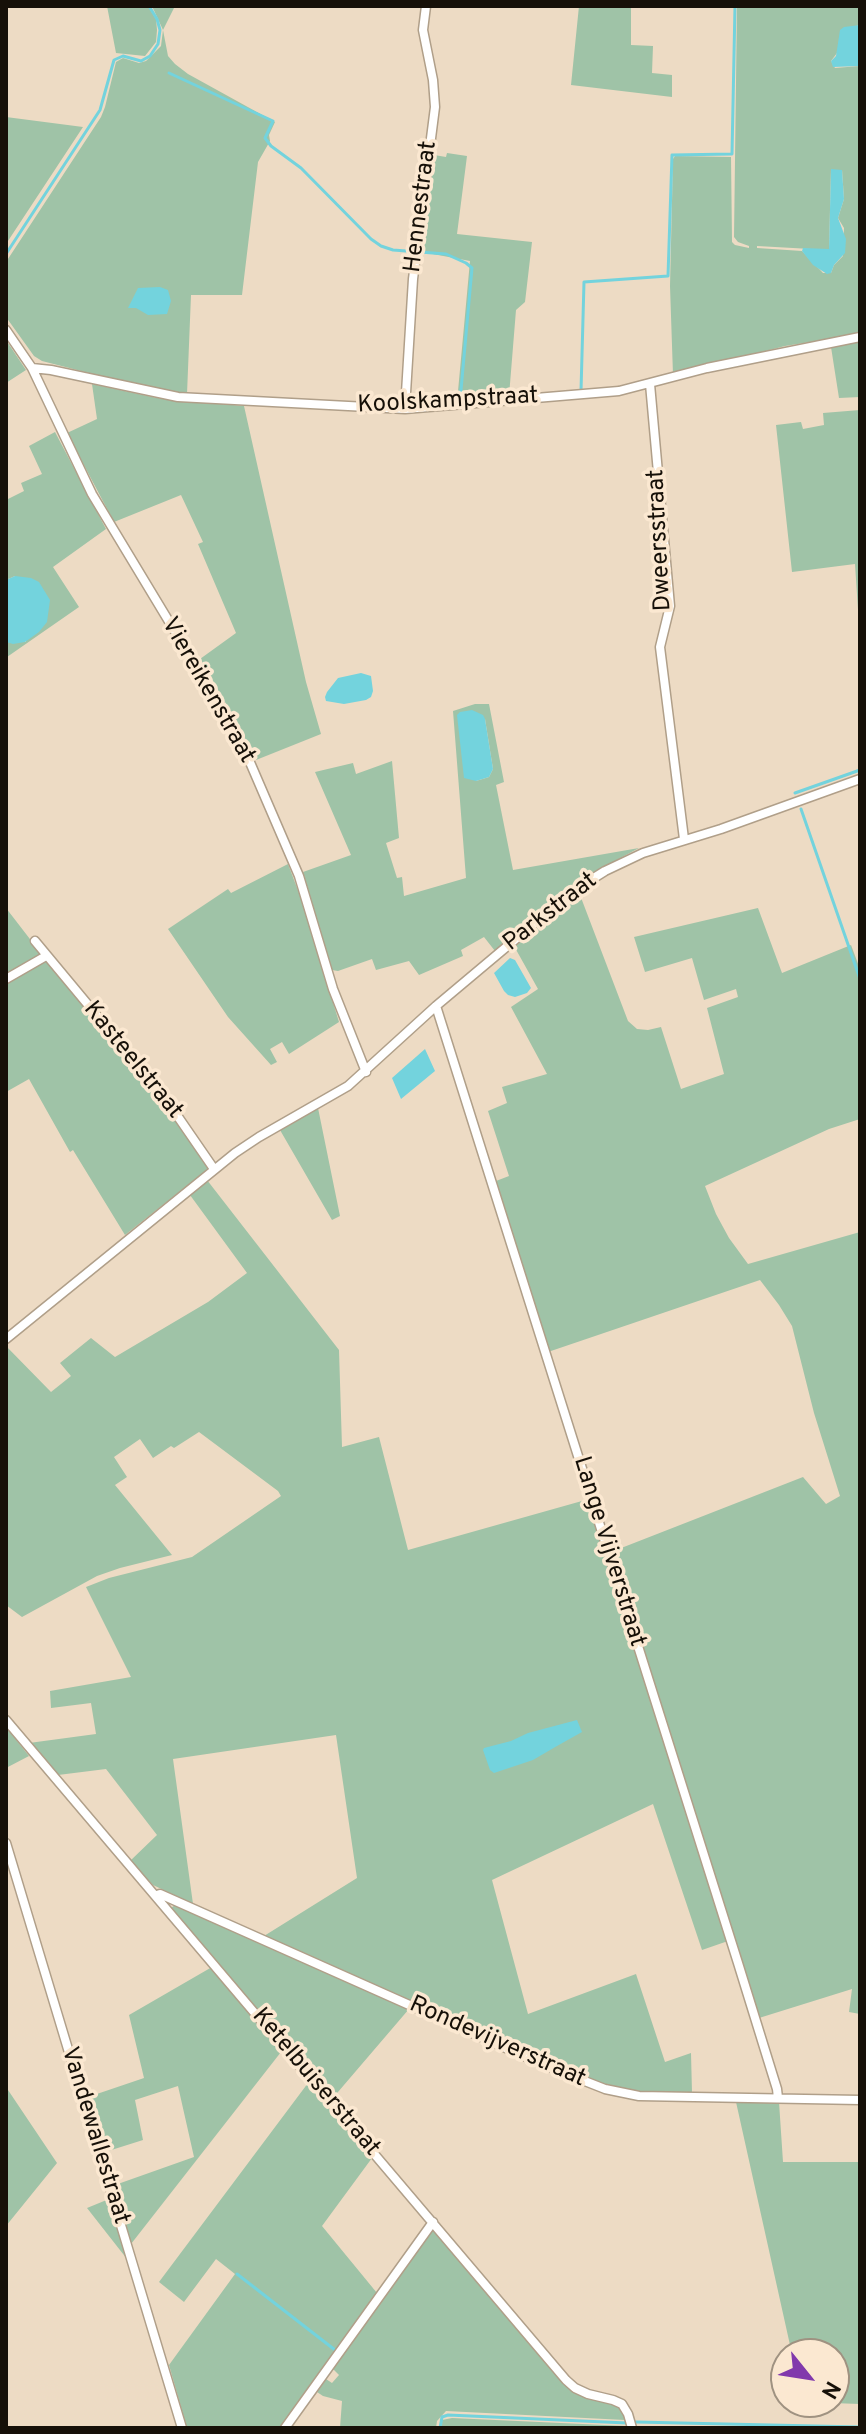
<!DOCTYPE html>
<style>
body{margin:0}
#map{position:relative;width:866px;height:2434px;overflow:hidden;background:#eddbc4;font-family:Overpass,sans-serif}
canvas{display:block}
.frame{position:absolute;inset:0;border:8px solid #161008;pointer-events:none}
.north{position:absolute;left:770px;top:2338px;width:80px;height:80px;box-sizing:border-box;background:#fbe8d1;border:2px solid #9f9281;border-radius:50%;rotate:120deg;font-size:22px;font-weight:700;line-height:32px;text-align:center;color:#161008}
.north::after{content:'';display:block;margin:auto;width:28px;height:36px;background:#8139ac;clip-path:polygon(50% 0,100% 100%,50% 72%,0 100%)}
</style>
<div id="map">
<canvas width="866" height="2434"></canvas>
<div class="frame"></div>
<div class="north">N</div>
</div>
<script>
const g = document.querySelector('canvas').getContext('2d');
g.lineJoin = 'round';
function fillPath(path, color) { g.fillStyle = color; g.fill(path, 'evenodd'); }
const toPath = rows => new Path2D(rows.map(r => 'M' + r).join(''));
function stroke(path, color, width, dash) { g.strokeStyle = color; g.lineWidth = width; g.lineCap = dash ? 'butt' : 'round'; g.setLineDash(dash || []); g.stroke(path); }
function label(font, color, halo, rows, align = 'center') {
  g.font = font + ' Overpass,sans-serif'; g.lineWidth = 7; g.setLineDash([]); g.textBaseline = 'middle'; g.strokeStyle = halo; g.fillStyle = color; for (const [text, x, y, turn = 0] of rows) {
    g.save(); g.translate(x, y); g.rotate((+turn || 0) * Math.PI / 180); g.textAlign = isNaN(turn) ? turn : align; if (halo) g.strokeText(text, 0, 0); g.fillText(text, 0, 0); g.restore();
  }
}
fillPath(toPath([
 [107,6,148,6,156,19,157,30,156,42,145,56,116,53],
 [152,6,175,6,163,30,168,56,175,64,188,74,275,122,269,135,270,141,258,162,242,295,191,295,187,394,120,381,42,361,34,356,6,317,6,262,101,117,105,107,116,62,123,58,139,63,146,61,161,46,163,30],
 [579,6,631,6,631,45,653,46,652,73,672,75,672,97,571,85],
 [737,6,860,6,860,25,858,25,831,61,835,68,860,66,860,334,785,346,673,375,670,286,673,159,675,156,731,157,732,242,735,245,749,248,749,246,738,242,734,237],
 [831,170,842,170,844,199,838,218,844,228,843,256,834,265,831,273,823,273,802,251,757,248,757,246,829,250],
 [6,117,83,127,6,244],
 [447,153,467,156,457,234,532,242,525,302,516,310,509,396,457,402,470,261,422,252,434,155,446,157],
 [6,340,26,370,6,383],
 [860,342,860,397,839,398,831,347],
 [92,384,157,398,244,406,306,682,321,734,256,760,252,758,232,714,200,659,236,633,198,544,203,542,181,495,114,522,67,433,97,419],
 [860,410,860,640,855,564,792,572,776,425,801,422,803,429,824,425,823,413],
 [55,432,106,529,53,567,79,607,7,657,6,642,26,642,15,576,6,580,6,500,24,491,21,483,42,474,29,446],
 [475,704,489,704,504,782,496,785,513,870,639,848,598,870,563,894,495,951,484,937,461,950,463,956,419,975,409,961,376,970,372,959,338,971,332,970,303,872,351,855,315,772,353,763,356,774,392,761,399,838,386,843,397,878,402,877,404,896,466,878,453,711],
 [485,719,493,769,489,777,476,781],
 [288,864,302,901,339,1022,289,1054,282,1042,270,1049,277,1062,271,1065,228,1017,168,929,228,889,231,893],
 [580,895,628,1021,637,1029,648,1030,661,1027,681,1089,724,1074,707,1008,738,997,736,989,704,1000,692,958,645,972,634,937,758,908,782,973,851,945,860,969,860,1119,829,1129,705,1186,716,1214,729,1238,748,1264,860,1232,860,2014,849,2012,852,1989,759,2018,611,1552,803,1477,826,1504,840,1496,814,1413,792,1326,779,1305,760,1280,548,1352,496,1181,509,1176,488,1111,507,1103,502,1087,547,1074,511,1007,538,989,514,946],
 [6,908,43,956,6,977],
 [43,961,48,963,158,1092,207,1164,207,1169,203,1173,125,1235,73,1150,70,1152,29,1079,6,1092,6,982],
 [318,1108,340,1216,332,1220,280,1130],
 [207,1180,339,1350,342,1447,379,1437,408,1550,589,1499,728,1941,702,1950,653,1804,492,1880,528,2014,636,1974,665,2062,691,2053,692,2093,639,2092,608,2087,566,2072,264,1936,357,1878,336,1735,173,1759,193,1904,153,1885,130,1861,157,1835,106,1769,58,1775,29,1743,96,1734,91,1703,51,1708,50,1691,131,1677,86,1587,109,1578,192,1557,281,1496,278,1491,199,1432,174,1448,171,1446,153,1458,140,1439,114,1457,127,1477,115,1485,172,1555,120,1568,97,1576,22,1617,6,1605,6,1346,51,1392,71,1376,60,1363,91,1338,115,1357,208,1302,247,1273,190,1195],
 [6,1727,29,1756,6,1768],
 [175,1905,180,1906,409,2009,332,2099,171,1908],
 [212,1967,281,2052,131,2244,115,2185,194,2157,178,2086,135,2100,143,2140,105,2152,88,2097,144,2078,129,2015],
 [308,2083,372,2158,322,2226,377,2293,282,2428,187,2428,169,2365,235,2274,216,2259,184,2302,159,2282],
 [8,2090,57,2163,6,2226,6,2092],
 [736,2102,779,2102,783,2162,860,2162,860,2404,803,2402,834,2402,834,2354,792,2354],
 [109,2199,127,2259,87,2208],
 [432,2230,436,2230,570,2388,581,2396,615,2404,622,2409,625,2420,446,2411,437,2421,436,2428,340,2428,342,2401,323,2396,314,2390,323,2377,332,2383,339,2375,331,2367],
 [452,2418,626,2426,627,2428,442,2428,442,2420]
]), '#9fc3a7');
fillPath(toPath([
 [860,25,860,66,833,67,831,61,836,56,840,30,844,27],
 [831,169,842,170,844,199,838,218,846,239,845,253,834,265,831,273,827,274,813,265,802,251,803,248,829,249],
 [138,288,160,287,168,290,171,301,167,314,148,315,136,308,128,308],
 [15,576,31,578,39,582,50,600,47,622,39,632,25,642,13,644,6,642,6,580],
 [361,673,371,676,373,691,371,697,366,700,344,704,326,701,325,697,327,692,338,678],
 [472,710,483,715,485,719,493,769,489,777,476,781,464,778,457,715,460,712],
 [510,958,515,960,531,988,527,993,515,997,508,995,504,991,494,973],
 [425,1049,435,1071,401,1099,392,1078],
 [577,1720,582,1732,557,1746,533,1760,494,1773,490,1770,483,1750,484,1748,511,1741,528,1733]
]), '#73d3dd');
stroke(toPath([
 [169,73,273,121,265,138,271,146,301,168,371,239,381,246,393,250,446,254,466,263,472,268,460,401,462,400],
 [6,254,100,110,114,60,123,56,141,61,150,56,158,44,160,30,157,19,149,6],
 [581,391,584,282,668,276,672,155,732,154,735,6],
 [795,793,860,770],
 [801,809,860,979],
 [237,2274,335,2350],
 [636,2422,860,2427],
 [440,2428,442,2417,448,2415,627,2423]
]), '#73d3dd', 3);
const minor = toPath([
 [6,330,32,368,92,494,229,721,249,760,299,876,333,989,366,1072],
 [32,368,51,370,178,397,405,409,619,391,707,368,860,337],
 [650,384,670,606,660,647,684,839],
 [405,409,413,279,435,107,433,80,423,30,426,6],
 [35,941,163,1095,214,1169],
 [6,979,46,956],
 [436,1006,738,1963,777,2089,778,2098],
 [6,1339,235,1153,259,1137,348,1086,436,1006,573,891,605,871,643,853,721,829,860,779],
 [6,1720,566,2380,575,2388,588,2394,613,2400,622,2404,628,2414,632,2428],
 [6,1843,182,2428],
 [157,1895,160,1894,544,2065,605,2089,639,2096,860,2100],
 [285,2428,433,2222]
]);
stroke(minor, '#b09f89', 11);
stroke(minor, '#fff', 8);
label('24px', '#161008', '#fbe8d1', [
 ["Hennestraat",422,207,-83],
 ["Koolskampstraat",448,402,-3],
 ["Dweersstraat",661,540,-93],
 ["Viereikenstraat",207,691,60],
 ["Parkstraat",551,913,-38],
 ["Kasteelstraat",132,1061,51],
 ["Lange Vijverstraat",608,1552,73],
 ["Rondevijverstraat",497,2043,24],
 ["Ketelbuiserstraat",315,2083,50],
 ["Vandewallestraat",94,2136,73]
]);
</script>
